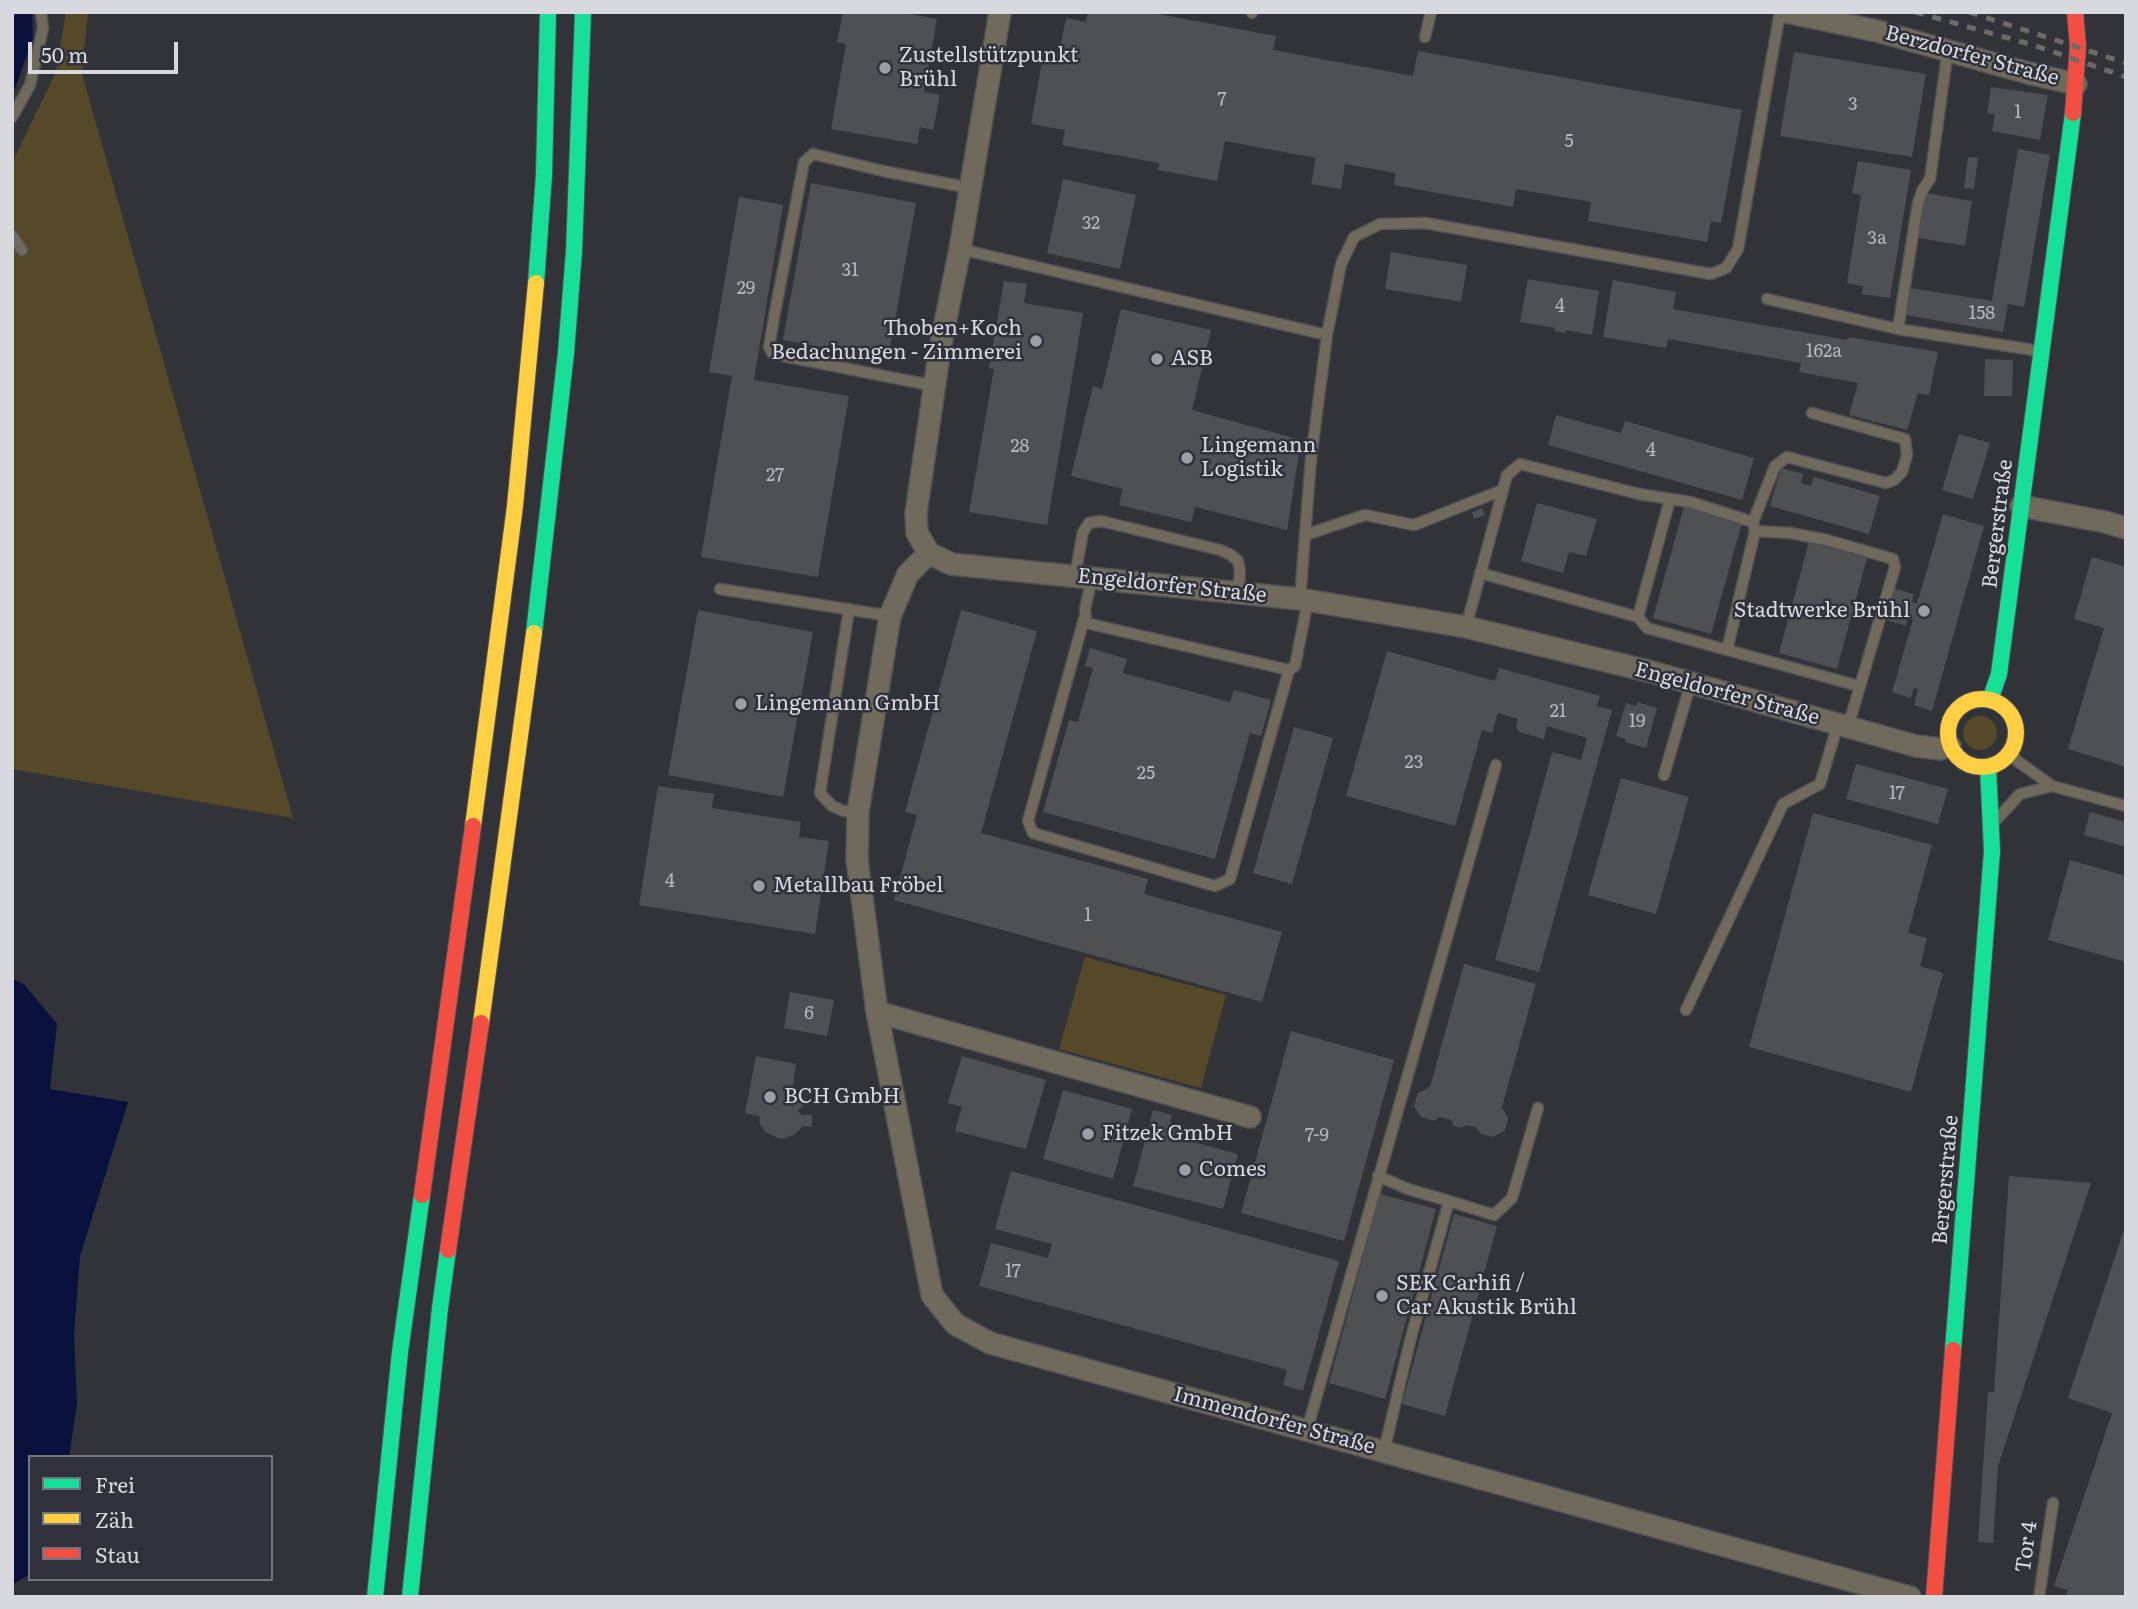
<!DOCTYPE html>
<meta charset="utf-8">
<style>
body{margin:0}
#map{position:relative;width:2138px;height:1609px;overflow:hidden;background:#323338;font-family:Literata,serif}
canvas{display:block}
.frame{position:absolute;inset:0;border:14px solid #d7d9df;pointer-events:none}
.legend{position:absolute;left:28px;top:1455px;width:245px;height:126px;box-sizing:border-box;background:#2f323b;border:2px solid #72757d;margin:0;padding:9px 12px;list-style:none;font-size:21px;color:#d7d9df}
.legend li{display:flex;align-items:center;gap:14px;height:35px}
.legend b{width:35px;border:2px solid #72757d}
.scale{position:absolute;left:28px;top:42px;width:150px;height:32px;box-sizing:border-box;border:4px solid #d7d9df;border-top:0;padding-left:9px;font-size:21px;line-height:24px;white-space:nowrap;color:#d7d9df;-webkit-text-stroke:5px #2f323b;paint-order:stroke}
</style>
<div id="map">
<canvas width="2138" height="1609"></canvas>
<div class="frame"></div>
<ul class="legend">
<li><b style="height:9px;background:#16e098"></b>Frei</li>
<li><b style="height:9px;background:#ffcf43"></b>Zäh</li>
<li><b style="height:9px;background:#f24e42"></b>Stau</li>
</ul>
<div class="scale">50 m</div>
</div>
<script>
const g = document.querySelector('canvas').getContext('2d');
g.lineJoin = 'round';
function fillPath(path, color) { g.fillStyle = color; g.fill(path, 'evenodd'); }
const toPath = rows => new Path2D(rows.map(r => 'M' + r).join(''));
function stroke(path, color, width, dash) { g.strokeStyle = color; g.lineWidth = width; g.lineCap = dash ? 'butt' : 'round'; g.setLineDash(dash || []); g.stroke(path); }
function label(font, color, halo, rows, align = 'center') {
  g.font = font + ' Literata,serif'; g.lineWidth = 5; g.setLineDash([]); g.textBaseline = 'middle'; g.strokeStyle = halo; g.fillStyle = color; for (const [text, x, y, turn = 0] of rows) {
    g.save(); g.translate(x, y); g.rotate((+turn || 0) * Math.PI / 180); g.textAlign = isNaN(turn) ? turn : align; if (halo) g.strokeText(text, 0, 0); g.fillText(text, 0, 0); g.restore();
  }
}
fillPath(toPath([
 [66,12,88,12,82,74,293,818,12,769,12,163,56,72],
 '1963 733a17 17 0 1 1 34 0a17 17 0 1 1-34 0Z',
 [1085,957,1226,995,1201,1088,1059,1049]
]), '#564929');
fillPath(toPath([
 [12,12,32,12,33,38,12,97],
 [12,979,24,984,57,1024,50,1089,128,1102,80,1256,74,1335,77,1404,69,1457,30,1457,30,1574,12,1585]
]), '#0a113e');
fillPath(toPath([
 [843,12,899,12,937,19,924,92,940,95,933,130,920,127,917,144,831,129,846,44,837,42],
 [1088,12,1147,12,1276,36,1273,50,1413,76,1418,51,1742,110,1721,223,1711,221,1707,242,1588,221,1591,202,1516,189,1513,207,1394,185,1396,173,1345,164,1341,189,1311,184,1316,158,1225,141,1217,181,1158,170,1159,163,1062,145,1065,130,1031,124,1044,50,1059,53,1066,18,1086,22],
 [1794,52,1926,74,1912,157,1780,136],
 [1991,87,2048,95,2040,140,1992,131,1995,114,1987,113],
 [2018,149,2050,155,2024,307,2008,304,2003,332,1906,315,1911,288,1992,301],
 [1968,157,1978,158,1974,189,1964,188],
 [1858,161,1911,170,1890,298,1862,294,1863,286,1847,283,1861,195,1852,193],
 [1063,179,1136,195,1120,269,1047,253],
 [811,183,916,203,888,359,783,340],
 [1926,193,1972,201,1965,246,1918,238],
 [739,197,783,205,754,380,849,396,818,577,701,557,732,376,709,372],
 [1391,252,1467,265,1461,302,1385,289],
 [1528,279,1599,291,1592,335,1566,330,1566,333,1554,331,1555,328,1520,322],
 [1613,280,1676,292,1673,309,1847,340,1849,337,1938,352,1929,395,1918,393,1907,430,1849,415,1858,383,1799,372,1801,363,1668,339,1666,348,1603,337],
 [1004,281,1027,284,1024,303,1083,313,1047,525,969,512,994,369,989,368],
 [1121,309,1211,330,1192,410,1301,440,1287,530,1195,507,1191,522,1119,505,1123,489,1071,476,1093,386,1102,389],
 [1985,359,2013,360,2012,396,1984,396],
 [1556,415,1621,433,1625,421,1754,458,1742,500,1548,445],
 [1959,434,1990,443,1973,499,1942,490],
 [1781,468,1803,474,1801,483,1811,486,1814,477,1880,496,1869,534,1770,506],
 [1537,503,1597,519,1586,556,1569,552,1563,573,1521,561],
 [1684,507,1742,523,1711,634,1653,618],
 [1482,508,1485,515,1474,519,1472,512],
 [1943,514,1984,526,1932,711,1914,705,1918,689,1914,688,1911,698,1892,692,1913,620,1907,619,1906,626,1886,620,1895,589,1914,594,1912,602,1917,604],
 [1809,542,1867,558,1837,669,1779,653],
 [2092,557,2126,567,2126,767,2068,749,2104,628,2074,619],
 [698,610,813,632,783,797,668,775],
 [961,610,1037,631,981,833,1148,879,1144,894,1282,932,1262,1002,894,900,917,815,905,812],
 [1090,648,1127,659,1123,673,1230,702,1234,690,1271,700,1261,736,1250,733,1215,859,1043,812,1069,720,1078,722,1093,668,1085,666],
 [1387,651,1495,681,1499,668,1600,696,1597,706,1612,710,1539,972,1495,960,1551,756,1553,752,1581,760,1587,738,1547,726,1544,739,1519,732,1516,727,1518,719,1498,713,1492,733,1482,730,1455,826,1346,796],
 [1637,702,1657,708,1646,748,1625,742,1626,739,1616,736,1626,703,1636,706],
 [1294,727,1333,738,1292,884,1253,873],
 [1856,764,1948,789,1938,824,1846,799],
 [1621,778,1689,797,1656,914,1588,895],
 [658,786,714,794,712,808,801,822,799,837,829,841,815,934,639,905],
 [2090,812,2126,822,2126,847,2084,835],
 [1813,813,1932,845,1908,933,1927,938,1920,966,1943,973,1911,1092,1749,1047],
 [2070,860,2126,876,2126,962,2048,940],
 [1464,964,1536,984,1502,1107,1508,1118,1505,1131,1493,1137,1481,1134,1477,1128,1466,1125,1461,1128,1454,1126,1451,1120,1440,1117,1434,1121,1421,1117,1414,1106,1418,1093,1430,1087],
 [790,992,834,1000,827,1036,784,1028],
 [1291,1031,1394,1060,1344,1241,1241,1213],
 [756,1056,796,1064,791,1098,795,1101,801,1096,806,1104,798,1110,801,1115,812,1115,812,1127,803,1126,794,1135,781,1139,765,1132,760,1124,759,1116,745,1113],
 [962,1056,1046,1080,1026,1149,955,1131,962,1107,948,1103],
 [1063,1090,1132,1109,1113,1179,1043,1159],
 [1153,1110,1172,1115,1170,1123,1200,1131,1197,1143,1238,1154,1223,1209,1133,1186],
 [1011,1171,1339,1261,1303,1391,1283,1385,1287,1370,979,1286,991,1243,1048,1258,1052,1244,995,1229],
 [2009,1176,2091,1183,1998,1466,1993,1543,1978,1542,1988,1392,1994,1392],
 [1380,1194,1436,1209,1385,1399,1329,1383],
 [1454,1214,1497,1226,1445,1416,1402,1404],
 [2125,1227,2126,1597,2066,1597,2068,1590,2054,1586,2112,1413,2068,1398]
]), '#4f5054');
const lane = toPath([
 [1252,13,1252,12],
 [1425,37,1431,12],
 [12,117,30,85,43,28,41,12],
 [12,235,22,250],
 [960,249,1327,335],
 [1767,299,1898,329,2040,351],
 [1898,329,1918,203,1923,189,1930,179,1948,49],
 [935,386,773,354,769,347,775,312,804,162,813,154,883,171,970,188],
 [1753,522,1775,466,1787,457,1886,483,1894,480,1902,472,1907,455,1905,439,1812,413],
 [1755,531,1790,533,1827,540,1893,559,1895,567,1848,727],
 [1305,535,1365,515,1414,525,1503,490],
 [1480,573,1638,617,1670,499],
 [1075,576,1083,532,1089,523,1101,521,1220,550,1231,555,1238,561,1240,571,1238,593],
 [1092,578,1085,609,1086,623,1289,670,1295,666,1308,600],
 [720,589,890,616],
 [1300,599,1311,459,1327,335,1341,264,1354,237,1380,224,1425,223,1711,274,1726,268,1738,249,1780,12],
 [849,609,820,793,832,806,844,811,858,812],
 [1638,617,1647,628,1859,686],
 [1084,619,1028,821,1033,833,1215,886,1230,879,1289,670],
 [1466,627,1507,475,1520,464,1639,494,1690,502,1753,522,1755,531,1727,650],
 [2011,751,2016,760,2052,786,2126,806],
 [1664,775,1691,682],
 [1996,820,2020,794,2052,786],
 [1686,1010,1783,804,1820,784,1838,724],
 [1378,1176,1408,1189,1449,1201,1410,1341,1384,1451],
 [1449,1201,1494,1215,1512,1198,1538,1108],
 [1307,1430,1496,765],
 [2039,1597,2053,1503]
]);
const street = toPath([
 [1000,12,960,249,940,348,916,513,917,533,929,553,951,564,1300,599,1466,627,1652,672,1916,746,1940,749,1950,746],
 [1786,12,1877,31,2028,73,2076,84],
 [2021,506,2105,522,2126,528],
 [929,553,908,574,890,616,858,812,857,859,877,1012,932,1295,955,1324,990,1343,1910,1597],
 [877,1012,1250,1117]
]);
const fast = toPath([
 [536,283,544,175,548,12],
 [534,633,566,353,574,251,583,12],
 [1990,700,1999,674,2073,113],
 [1953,1350,1992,851,1988,767],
 [375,1597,400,1352,422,1195],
 [410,1597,440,1308,448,1250]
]);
const slow = toPath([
 '1948 733a34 34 0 1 1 68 0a34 34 0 1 1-68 0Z',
 [473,826,515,506,536,283],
 [481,1023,534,633]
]);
const jam = toPath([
 [2073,113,2078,46,2075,12],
 [422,1195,473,826],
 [448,1250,481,1023],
 [1934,1597,1953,1350]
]);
stroke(lane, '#515255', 13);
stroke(street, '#515255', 24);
stroke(fast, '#515255', 18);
stroke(slow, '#515255', 18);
stroke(jam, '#515255', 18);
stroke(lane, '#706a5d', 10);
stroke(street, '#706a5d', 21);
stroke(fast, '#16e098', 16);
stroke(slow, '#ffcf43', 16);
stroke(jam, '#f24e42', 16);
stroke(toPath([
 [1915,12,2033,45,2126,77],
 [1969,12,2126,63]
]), '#6e6a68', 5, [9, 9]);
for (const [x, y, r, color] of [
 [885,68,7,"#9d9fa5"],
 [1036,341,7,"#9d9fa5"],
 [1157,359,7,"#9d9fa5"],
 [1187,458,7,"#9d9fa5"],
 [1924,611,7,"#9d9fa5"],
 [741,704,7,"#9d9fa5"],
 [759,886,7,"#9d9fa5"],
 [770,1097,7,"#9d9fa5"],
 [1088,1134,7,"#9d9fa5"],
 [1185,1170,7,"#9d9fa5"],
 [1382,1296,7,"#9d9fa5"]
]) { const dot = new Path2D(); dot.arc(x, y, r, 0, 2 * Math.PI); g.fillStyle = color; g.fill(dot); stroke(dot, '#2f323b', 2.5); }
label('18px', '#b5b7bc', null, [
 ["7",1222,100],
 ["3",1853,105],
 ["1",2018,113],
 ["5",1569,142],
 ["32",1091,224],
 ["3a",1877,239],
 ["31",850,271],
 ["29",746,289],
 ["4",1560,307],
 ["158",1982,314],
 ["162a",1824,352],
 ["28",1020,447],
 ["4",1651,451],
 ["27",775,476],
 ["21",1558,712],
 ["19",1637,722],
 ["23",1414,763],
 ["25",1146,774],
 ["17",1897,794],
 ["4",670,882],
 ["1",1088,916],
 ["6",809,1014],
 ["7-9",1317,1136],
 ["17",1013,1272]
]);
label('21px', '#d7d9df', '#2f323b', [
 ["Zustellstützpunkt",899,56],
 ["Brühl",899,80],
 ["Thoben+Koch",1022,329,"right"],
 ["Bedachungen - Zimmerei",1022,353,"right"],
 ["ASB",1171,359],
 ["Lingemann",1201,446],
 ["Logistik",1201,470],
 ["Stadtwerke Brühl",1910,611,"right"],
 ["Lingemann GmbH",755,704],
 ["Metallbau Fröbel",773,886],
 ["BCH GmbH",784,1097],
 ["Fitzek GmbH",1102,1134],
 ["Comes",1199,1170],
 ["SEK Carhifi /",1396,1284],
 ["Car Akustik Brühl",1396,1308]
], 'left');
label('21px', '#d7d9df', '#2f323b', [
 ["Berzdorfer Straße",1972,56,15],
 ["Bergerstraße",1998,524,-83],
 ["Engeldorfer Straße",1172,586,6],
 ["Engeldorfer Straße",1727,694,15],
 ["Bergerstraße",1946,1180,-85],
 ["Immendorfer Straße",1274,1421,15],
 ["Tor 4",2027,1547,-82]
]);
</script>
